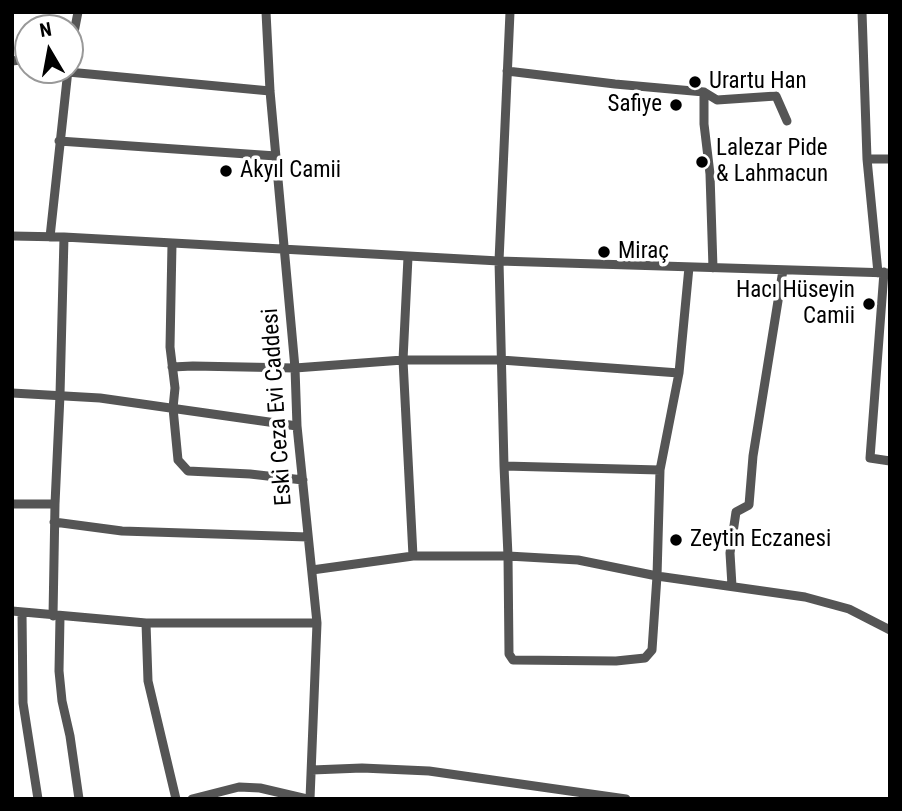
<!DOCTYPE html>
<meta charset="utf-8">
<style>
body{margin:0}
#map{position:relative;width:902px;height:811px;overflow:hidden;background:#fff;font-family:"Roboto Condensed",sans-serif}
canvas{display:block}
.frame{position:absolute;inset:0;border:14px solid #000;pointer-events:none}
.north{position:absolute;left:14px;top:14px;width:70px;height:70px;box-sizing:border-box;background:#fff;border:2px solid #999;border-radius:50%;rotate:350deg;font-size:19px;font-weight:700;line-height:28px;text-align:center;color:#000}
.north::after{content:'';display:block;margin:auto;width:24px;height:32px;background:#000;clip-path:polygon(50% 0,100% 100%,50% 72%,0 100%)}
</style>
<div id="map">
<canvas width="902" height="811"></canvas>
<div class="frame"></div>
<div class="north">N</div>
</div>
<script>
const g = document.querySelector('canvas').getContext('2d');
g.lineJoin = 'round';
const toPath = rows => new Path2D(rows.map(r => 'M' + r).join(''));
function stroke(path, color, width, dash) { g.strokeStyle = color; g.lineWidth = width; g.lineCap = dash ? 'butt' : 'round'; g.setLineDash(dash || []); g.stroke(path); }
function label(font, color, halo, rows, align = 'center') {
  g.font = font + ' "Roboto Condensed",sans-serif'; g.lineWidth = 7; g.setLineDash([]); g.textBaseline = 'middle'; g.strokeStyle = halo; g.fillStyle = color; for (const [text, x, y, turn = 0] of rows) {
    g.save(); g.translate(x, y); g.rotate((+turn || 0) * Math.PI / 180); g.textAlign = isNaN(turn) ? turn : align; if (halo) g.strokeText(text, 0, 0); g.fillText(text, 0, 0); g.restore();
  }
}
stroke(toPath([
 [266,12,270,91,295,368,297,426,317,623,310,799],
 [510,12,499,261,504,466,508,556,509,654,513,660,616,661,645,658,652,650,657,576,660,470,679,373,689,267],
 [862,12,867,159,878,273],
 [70,53,78,12],
 [12,61,28,59],
 [507,71,615,84,704,92,717,100,776,96,787,121],
 [68,72,270,91],
 [704,92,704,124,710,174,713,268],
 [59,141,276,156],
 [867,159,890,159],
 [12,236,64,237,499,261,890,273],
 [50,237,68,70],
 [172,244,170,347,175,388,173,408,178,460,188,471,250,474,303,480],
 [408,257,403,360,413,556],
 [884,272,870,458,890,461],
 [172,367,193,366,295,368,403,360,501,360,679,373],
 [12,393,100,398,297,426],
 [504,466,660,470],
 [12,504,55,504],
 [54,522,122,531,308,537],
 [312,570,413,556,508,556,578,560,657,576,805,597,849,609,890,630],
 [732,586,730,553,736,512,749,505,753,456,783,270],
 [12,611,146,623,317,623],
 [22,612,23,703,38,799],
 [53,616,55,504,60,395,64,237],
 [60,617,59,671,62,701,70,736,79,799],
 [146,623,148,681,176,799],
 [312,770,362,768,429,771,626,799],
 [192,799,239,787,260,788,307,799]
]), '#555', 9);
for (const [x, y, r, color] of [
 [695,82,7,"#000"],
 [676,105,7,"#000"],
 [702,162,7,"#000"],
 [226,171,7,"#000"],
 [604,252,7,"#000"],
 [869,304,7,"#000"],
 [676,540,7,"#000"]
]) { const dot = new Path2D(); dot.arc(x, y, r, 0, 2 * Math.PI); g.fillStyle = color; g.fill(dot); stroke(dot, '#fff', 2.5); }
label('23px', '#000', '#fff', [
 ["Urartu Han",709,82],
 ["Safiye",662,105,"right"],
 ["Lalezar Pide",716,149],
 ["& Lahmacun",716,175],
 ["Akyıl Camii",240,171],
 ["Miraç",618,252],
 ["Hacı Hüseyin",855,291,"right"],
 ["Camii",855,317,"right"],
 ["Zeytin Eczanesi",690,540]
], 'left');
label('23px', '#000', '#fff', [
 ["Eski Ceza Evi Caddesi",278,407,-94]
]);
</script>
